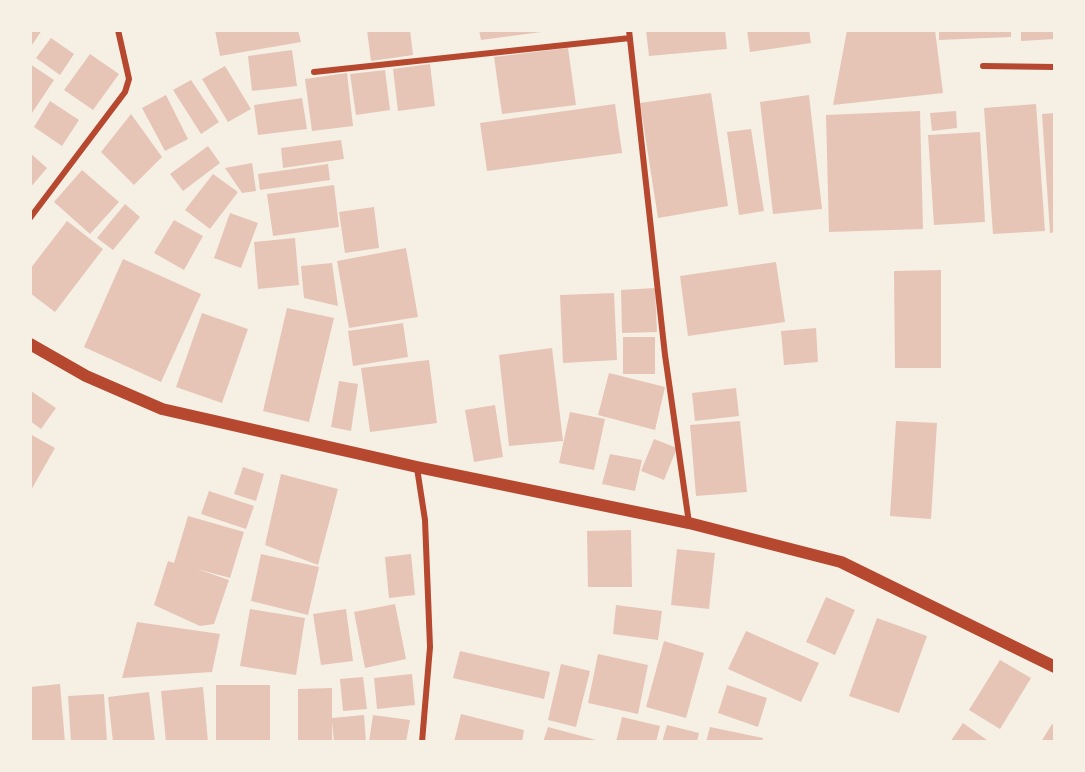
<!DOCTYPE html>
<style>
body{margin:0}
#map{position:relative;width:1085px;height:772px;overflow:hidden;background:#f6efe4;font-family:Lato,sans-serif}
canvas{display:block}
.frame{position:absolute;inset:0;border:32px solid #f6efe4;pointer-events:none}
</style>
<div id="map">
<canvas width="1085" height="772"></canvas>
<div class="frame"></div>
</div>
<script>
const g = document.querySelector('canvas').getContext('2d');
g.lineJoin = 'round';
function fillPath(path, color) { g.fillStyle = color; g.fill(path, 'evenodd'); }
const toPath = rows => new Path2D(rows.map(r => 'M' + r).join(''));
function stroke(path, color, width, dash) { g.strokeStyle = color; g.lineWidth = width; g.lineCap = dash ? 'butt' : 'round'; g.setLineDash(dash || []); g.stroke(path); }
fillPath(toPath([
 [30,30,42,30,30,48],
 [215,30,298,30,301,42,220,56],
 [367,30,410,30,413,55,371,61],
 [479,30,549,30,549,31,481,40],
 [646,30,725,30,727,49,649,56],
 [747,30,809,30,811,43,750,52],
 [847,30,935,30,943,93,833,105],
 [939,30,1011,30,1011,37,939,40],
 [1021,30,1055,30,1055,39,1021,41],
 [51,38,74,54,60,75,36,58],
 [568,48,576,105,502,114,494,57],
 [292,50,297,86,252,91,248,56],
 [90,54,119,74,93,110,64,90],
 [30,64,54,80,32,113,30,111],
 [430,64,435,106,398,111,393,69],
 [225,66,251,109,228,122,202,79],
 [385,70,390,110,356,115,350,74],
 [347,73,353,126,312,131,305,79],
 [191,80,219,122,201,134,173,90],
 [711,93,728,206,658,218,640,103],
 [166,95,188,139,165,151,142,108],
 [809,95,822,209,773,214,760,102],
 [302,98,307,129,258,135,254,105],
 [50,101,79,120,62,146,34,127],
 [615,104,622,153,487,171,480,123],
 [1036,104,1045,231,993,234,984,108],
 [920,111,923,229,829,232,826,115],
 [956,111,957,128,932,131,930,113],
 [1055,113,1055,232,1050,233,1042,114],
 [131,114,162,157,134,185,101,152],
 [751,129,764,211,739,215,727,132],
 [980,132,985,222,934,225,928,135],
 [341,140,344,159,283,168,281,148],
 [208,146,220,163,183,191,170,174],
 [30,153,47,168,30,188],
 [252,163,256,191,242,193,225,168],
 [328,164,330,180,260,190,258,174],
 [82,170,119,202,90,234,54,202],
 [213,174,238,192,210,229,185,210],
 [334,185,339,227,273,236,267,194],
 [125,204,140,217,113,250,97,238],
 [374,207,379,248,345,253,339,212],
 [230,213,258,223,241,268,214,258],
 [174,220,203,236,184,270,154,253],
 [67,221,103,249,55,312,30,293,30,269],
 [295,238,299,285,258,289,254,242],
 [406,248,418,317,349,328,337,261],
 [123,259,201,294,161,382,84,347],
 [776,262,785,322,688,336,680,276],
 [332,263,338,306,304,298,301,266],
 [941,270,941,368,895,368,894,271],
 [655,288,657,332,622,333,621,290],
 [614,293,617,360,563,363,560,295],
 [287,308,334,318,309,422,263,411],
 [202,313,248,329,222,403,176,387],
 [403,323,408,357,353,366,348,331],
 [816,328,818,362,784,365,781,331],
 [623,337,655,337,655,374,623,374],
 [552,348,563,441,509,446,499,355],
 [429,360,437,423,370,432,361,368],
 [609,373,665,387,655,430,598,415],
 [339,381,358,384,351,431,331,427],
 [736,388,739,416,695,421,692,393],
 [31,391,56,408,41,429,30,421],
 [495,405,503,457,474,462,465,410],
 [570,412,605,419,594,470,559,463],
 [740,421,747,492,696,496,690,425],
 [896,421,937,423,931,519,890,516],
 [30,434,55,448,30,492],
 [654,439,677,448,664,480,641,471],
 [610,454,642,460,635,491,602,484],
 [243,467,264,474,256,501,234,494],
 [281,474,338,489,318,565,265,545],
 [209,491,254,506,246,529,201,514],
 [188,516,244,532,230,578,197,569,229,580,214,624,200,626,154,605,168,561,174,563],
 [631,530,632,587,588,587,587,531],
 [677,549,715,553,709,609,671,605],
 [261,554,319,567,308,615,251,601],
 [411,554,415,595,389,598,385,557],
 [826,597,855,610,835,655,806,642],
 [395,604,406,659,365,668,354,612],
 [616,605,662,611,658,640,613,634],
 [250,609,305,618,296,675,240,666],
 [346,609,353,661,321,665,313,614],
 [877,618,927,636,899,713,849,696],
 [137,622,220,634,212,672,122,678],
 [746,631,819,663,801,702,728,669],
 [664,641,704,653,686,718,646,707],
 [460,651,550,672,544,699,453,678],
 [598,654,648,665,638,714,588,703],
 [1000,660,1031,678,1000,729,969,710],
 [561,664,590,671,576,727,548,720],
 [412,674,415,705,377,709,374,678],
 [363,677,367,709,343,711,340,679],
 [60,684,65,742,30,742,30,687],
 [216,685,270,685,270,742,216,742],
 [727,685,767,698,758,727,718,713],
 [203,687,208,742,166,742,161,691],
 [332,688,332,718,364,715,366,742,334,742,332,722,332,742,298,742,298,689],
 [149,692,155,742,113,742,108,697],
 [104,694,107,742,71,742,68,696],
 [461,714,524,730,522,742,454,742],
 [373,715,410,720,406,742,369,742],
 [622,717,660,726,656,742,616,742],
 [963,723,987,740,986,742,950,742],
 [1052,724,1055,726,1055,742,1041,742],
 [667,725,699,733,697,742,662,742],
 [548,727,600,741,600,742,543,742],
 [710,727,763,738,762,742,706,742]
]), '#e6c5b7');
stroke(toPath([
 [629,30,665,355,689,523],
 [983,66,1055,67],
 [314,72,630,38],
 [30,218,125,92,129,79,118,30],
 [417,468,425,520,430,647,422,742]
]), '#b5482f', 6);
stroke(toPath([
 [30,344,86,376,162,409,417,467,689,523,841,562,1055,667]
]), '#b5482f', 12);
</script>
